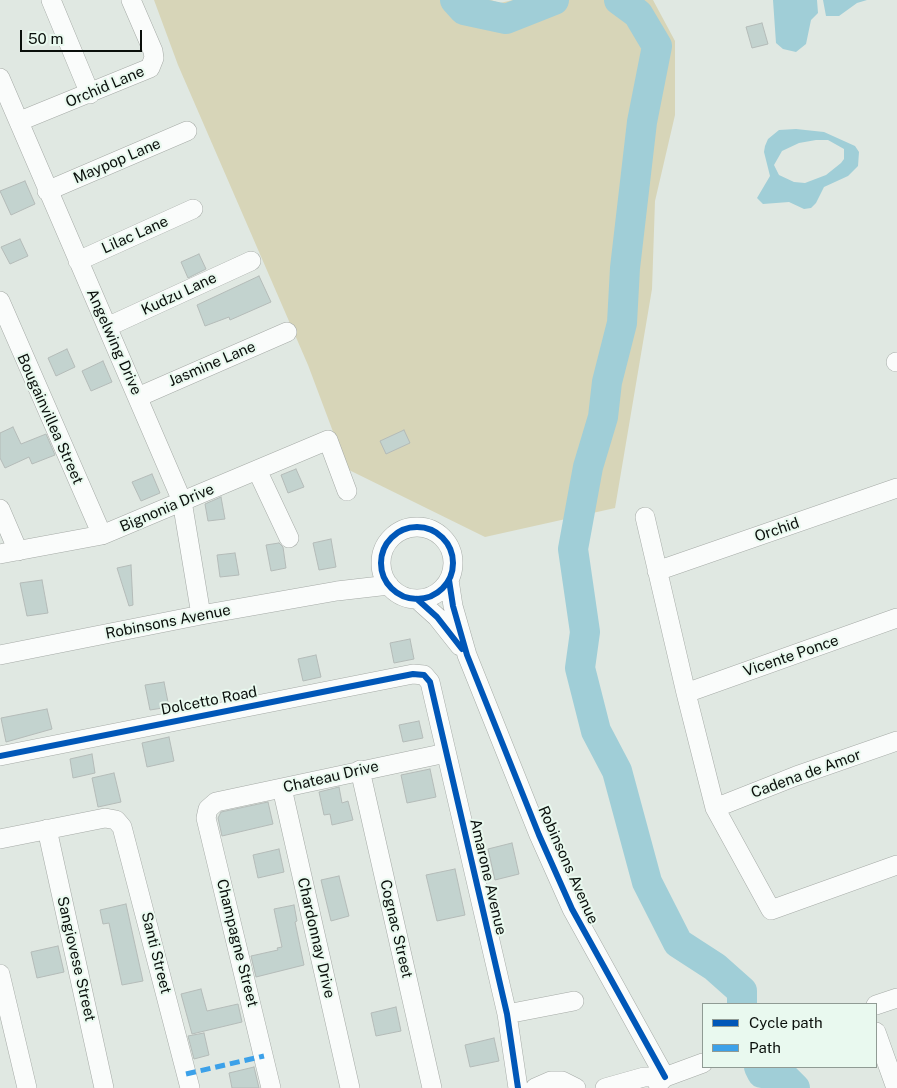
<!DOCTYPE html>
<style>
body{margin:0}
#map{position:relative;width:897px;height:1088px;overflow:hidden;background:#e0e8e2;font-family:"Public Sans",sans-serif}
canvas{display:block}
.legend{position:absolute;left:702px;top:1003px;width:175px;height:65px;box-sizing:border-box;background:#e9f9ef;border:1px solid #909b94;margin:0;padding:6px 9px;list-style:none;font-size:15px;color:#0a0f0b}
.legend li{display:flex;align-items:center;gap:10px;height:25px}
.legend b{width:25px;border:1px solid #909b94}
.scale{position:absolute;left:20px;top:30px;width:122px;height:22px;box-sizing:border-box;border:2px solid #0a0f0b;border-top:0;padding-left:6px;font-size:15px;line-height:18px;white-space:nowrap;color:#0a0f0b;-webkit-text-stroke:4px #e9f9ef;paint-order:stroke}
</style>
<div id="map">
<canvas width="897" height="1088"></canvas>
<ul class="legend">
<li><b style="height:6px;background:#0057b8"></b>Cycle path</li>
<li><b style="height:6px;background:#3ca1e9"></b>Path</li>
</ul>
<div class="scale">50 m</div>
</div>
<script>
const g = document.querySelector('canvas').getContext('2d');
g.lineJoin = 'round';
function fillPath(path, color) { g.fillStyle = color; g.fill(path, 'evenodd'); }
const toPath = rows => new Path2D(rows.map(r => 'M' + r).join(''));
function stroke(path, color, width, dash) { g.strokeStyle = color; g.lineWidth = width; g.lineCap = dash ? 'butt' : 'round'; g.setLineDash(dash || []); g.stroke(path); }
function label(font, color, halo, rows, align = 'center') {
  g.font = font + ' "Public Sans",sans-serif'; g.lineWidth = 4; g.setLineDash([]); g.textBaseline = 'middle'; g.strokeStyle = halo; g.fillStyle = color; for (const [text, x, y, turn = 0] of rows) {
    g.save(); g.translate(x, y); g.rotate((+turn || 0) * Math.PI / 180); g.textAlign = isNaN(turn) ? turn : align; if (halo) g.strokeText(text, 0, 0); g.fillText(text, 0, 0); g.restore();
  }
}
fillPath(toPath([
 [154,0,491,0,500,3,513,0,653,0,675,41,675,115,655,201,652,289,615,508,485,537,347,469,308,365,178,65]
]), '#d7d5b8');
fillPath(toPath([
 [773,0,817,0,818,13,811,20,806,44,796,52,783,49,776,43],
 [823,0,867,0,857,3,839,16,826,16],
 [796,129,824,132,855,146,859,152,858,166,848,176,824,187,816,203,811,208,804,209,789,202,763,204,757,198,770,176,764,152,765,146,768,139,779,130],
 [816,140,828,140,844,149,844,159,841,163,826,175,805,183,794,182,779,175,774,165,782,151,799,143]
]), '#a0ced7');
stroke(toPath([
 [455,0,464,10,506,19,554,0],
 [619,0,638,14,657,46,642,122,625,268,622,323,607,382,603,417,588,467,573,549,585,632,580,668,596,731,617,771,647,882,678,943,715,967,742,991,742,1004],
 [759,1067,762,1073,781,1074,795,1088]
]), '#a0ced7', 30);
const building = toPath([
 [762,23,768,44,752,48,746,27,762,23],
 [25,181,35,204,11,215,0,191,25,181],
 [20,239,28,256,10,264,1,247,20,239],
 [199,254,206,269,188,278,181,262,199,254],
 [259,276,271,302,230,320,229,317,205,326,197,305,259,276],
 [67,349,75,367,56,376,48,358,67,349],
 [103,361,112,382,91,391,82,371,103,361],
 [13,427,21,444,46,434,55,455,32,464,29,457,5,468,0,458,0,433,13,427],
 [404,430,410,443,386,454,380,441,404,430],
 [296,469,304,487,288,493,281,475,296,469],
 [152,474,160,493,141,501,132,482,152,474],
 [221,497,225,519,208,521,205,504,221,497],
 [331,539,336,567,319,570,313,543,331,539],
 [279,543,283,547,286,568,271,571,266,545,279,543],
 [235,553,239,575,220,577,217,555,235,553],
 [131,565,133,605,129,606,117,568,131,565],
 [42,580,48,613,27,616,20,583,42,580],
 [410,639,414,659,394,663,390,643,410,639],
 [316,655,321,677,303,681,298,659,316,655],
 [164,682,169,707,150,710,145,685,164,682],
 [47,709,52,729,6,742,1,718,47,709],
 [419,721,423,738,403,742,399,725,419,721],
 [169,737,174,761,147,767,142,743,169,737],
 [92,754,95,773,73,778,70,759,92,754],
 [430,769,436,797,407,803,401,775,430,769],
 [114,773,121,802,98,807,92,778,114,773],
 [339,787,342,803,348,801,353,820,332,825,330,814,324,815,319,792,339,787],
 [268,802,273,824,222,836,218,818,221,812,268,802],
 [512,843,519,874,495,880,488,849,512,843],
 [279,849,284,872,258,878,253,855,279,849],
 [455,869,465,915,437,921,426,875,455,869],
 [339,876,349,916,331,921,321,880,339,876],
 [126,904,143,981,122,985,109,923,103,924,100,910,126,904],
 [294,905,297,921,295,922,304,965,256,977,251,956,278,950,277,948,282,947,274,909,294,905],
 [58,946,64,972,37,978,31,952,58,946],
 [201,989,207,1011,238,1004,242,1022,192,1034,181,994,201,989],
 [396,1007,401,1031,376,1036,371,1013,396,1007],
 [204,1033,209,1055,194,1059,188,1036,204,1033],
 [494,1038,499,1061,470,1067,465,1045,494,1038],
 [254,1067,259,1088,232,1088,229,1073,254,1067]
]);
fillPath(building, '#c3d3cf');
stroke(building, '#b4bbb8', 1);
const street = toPath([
 [51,0,90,94],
 [0,78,182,501,201,615],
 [20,121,150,68,154,58,153,51,131,0],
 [47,191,187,131],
 [78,261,193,209],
 [0,301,102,535],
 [107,327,251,261],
 [896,362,897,362],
 [138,397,287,332],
 [257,470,289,538],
 [0,509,18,551],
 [645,517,686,693,715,808,771,910,897,865],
 '381 563a36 36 0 1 1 72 0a36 36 0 1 1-72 0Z',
 [0,554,102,535,328,440,347,491],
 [657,571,897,488],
 [449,580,453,606,467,655,539,835,572,909,665,1077],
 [417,599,437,617,460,646],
 [0,655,201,615,337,591,389,585],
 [686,693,897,618],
 [0,756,413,674,424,675,430,682,507,1014,518,1088],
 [360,770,432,1088],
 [282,788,350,1088],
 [715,808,796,776,897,741],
 [47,829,104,1088],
 [0,839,105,818,116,820,122,827,190,1088],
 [0,974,27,1088],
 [876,1005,897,998],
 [507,1014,574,1001],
 [876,1032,896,1088],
 [658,1084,665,1077,703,1063],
 [271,1088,206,818,208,809,216,802,446,753],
 [535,1088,551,1081,562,1081,576,1088],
 [605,1088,644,1077,665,1077]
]);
stroke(street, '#a5aaa6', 20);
stroke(street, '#fafcfb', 19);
stroke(toPath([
 [186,1074,264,1056]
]), '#3ca1e9', 5, [10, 5]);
stroke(toPath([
 '381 563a36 36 0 1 1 72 0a36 36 0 1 1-72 0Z',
 [449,580,453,606,467,655,539,835,572,909,665,1077],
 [417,599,437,617,462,649],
 [0,756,413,674,424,675,430,682,507,1014,518,1088]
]), '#0057b8', 6);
label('15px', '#0a0f0b', '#e9f9ef', [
 ["Orchid Lane",105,87,-23],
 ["Maypop Lane",117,161,-23],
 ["Lilac Lane",135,235,-24],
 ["Kudzu Lane",179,294,-25],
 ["Angelwing Drive",114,342,66],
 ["Jasmine Lane",212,364,-23],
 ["Bougainvillea Street",50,419,66],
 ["Bignonia Drive",167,508,-23],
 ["Orchid",777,530,-19],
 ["Robinsons Avenue",168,622,-11],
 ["Vicente Ponce",791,656,-19],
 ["Dolcetto Road",209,701,-11],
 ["Cadena de Amor",806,774,-20],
 ["Chateau Drive",331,777,-13],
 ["Robinsons Avenue",568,865,66],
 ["Amarone Avenue",488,877,77],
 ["Cognac Street",396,929,77],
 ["Chardonnay Drive",316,938,77],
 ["Champagne Street",237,943,76],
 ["Santi Street",156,953,76],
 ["Sangiovese Street",76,959,77]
]);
</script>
